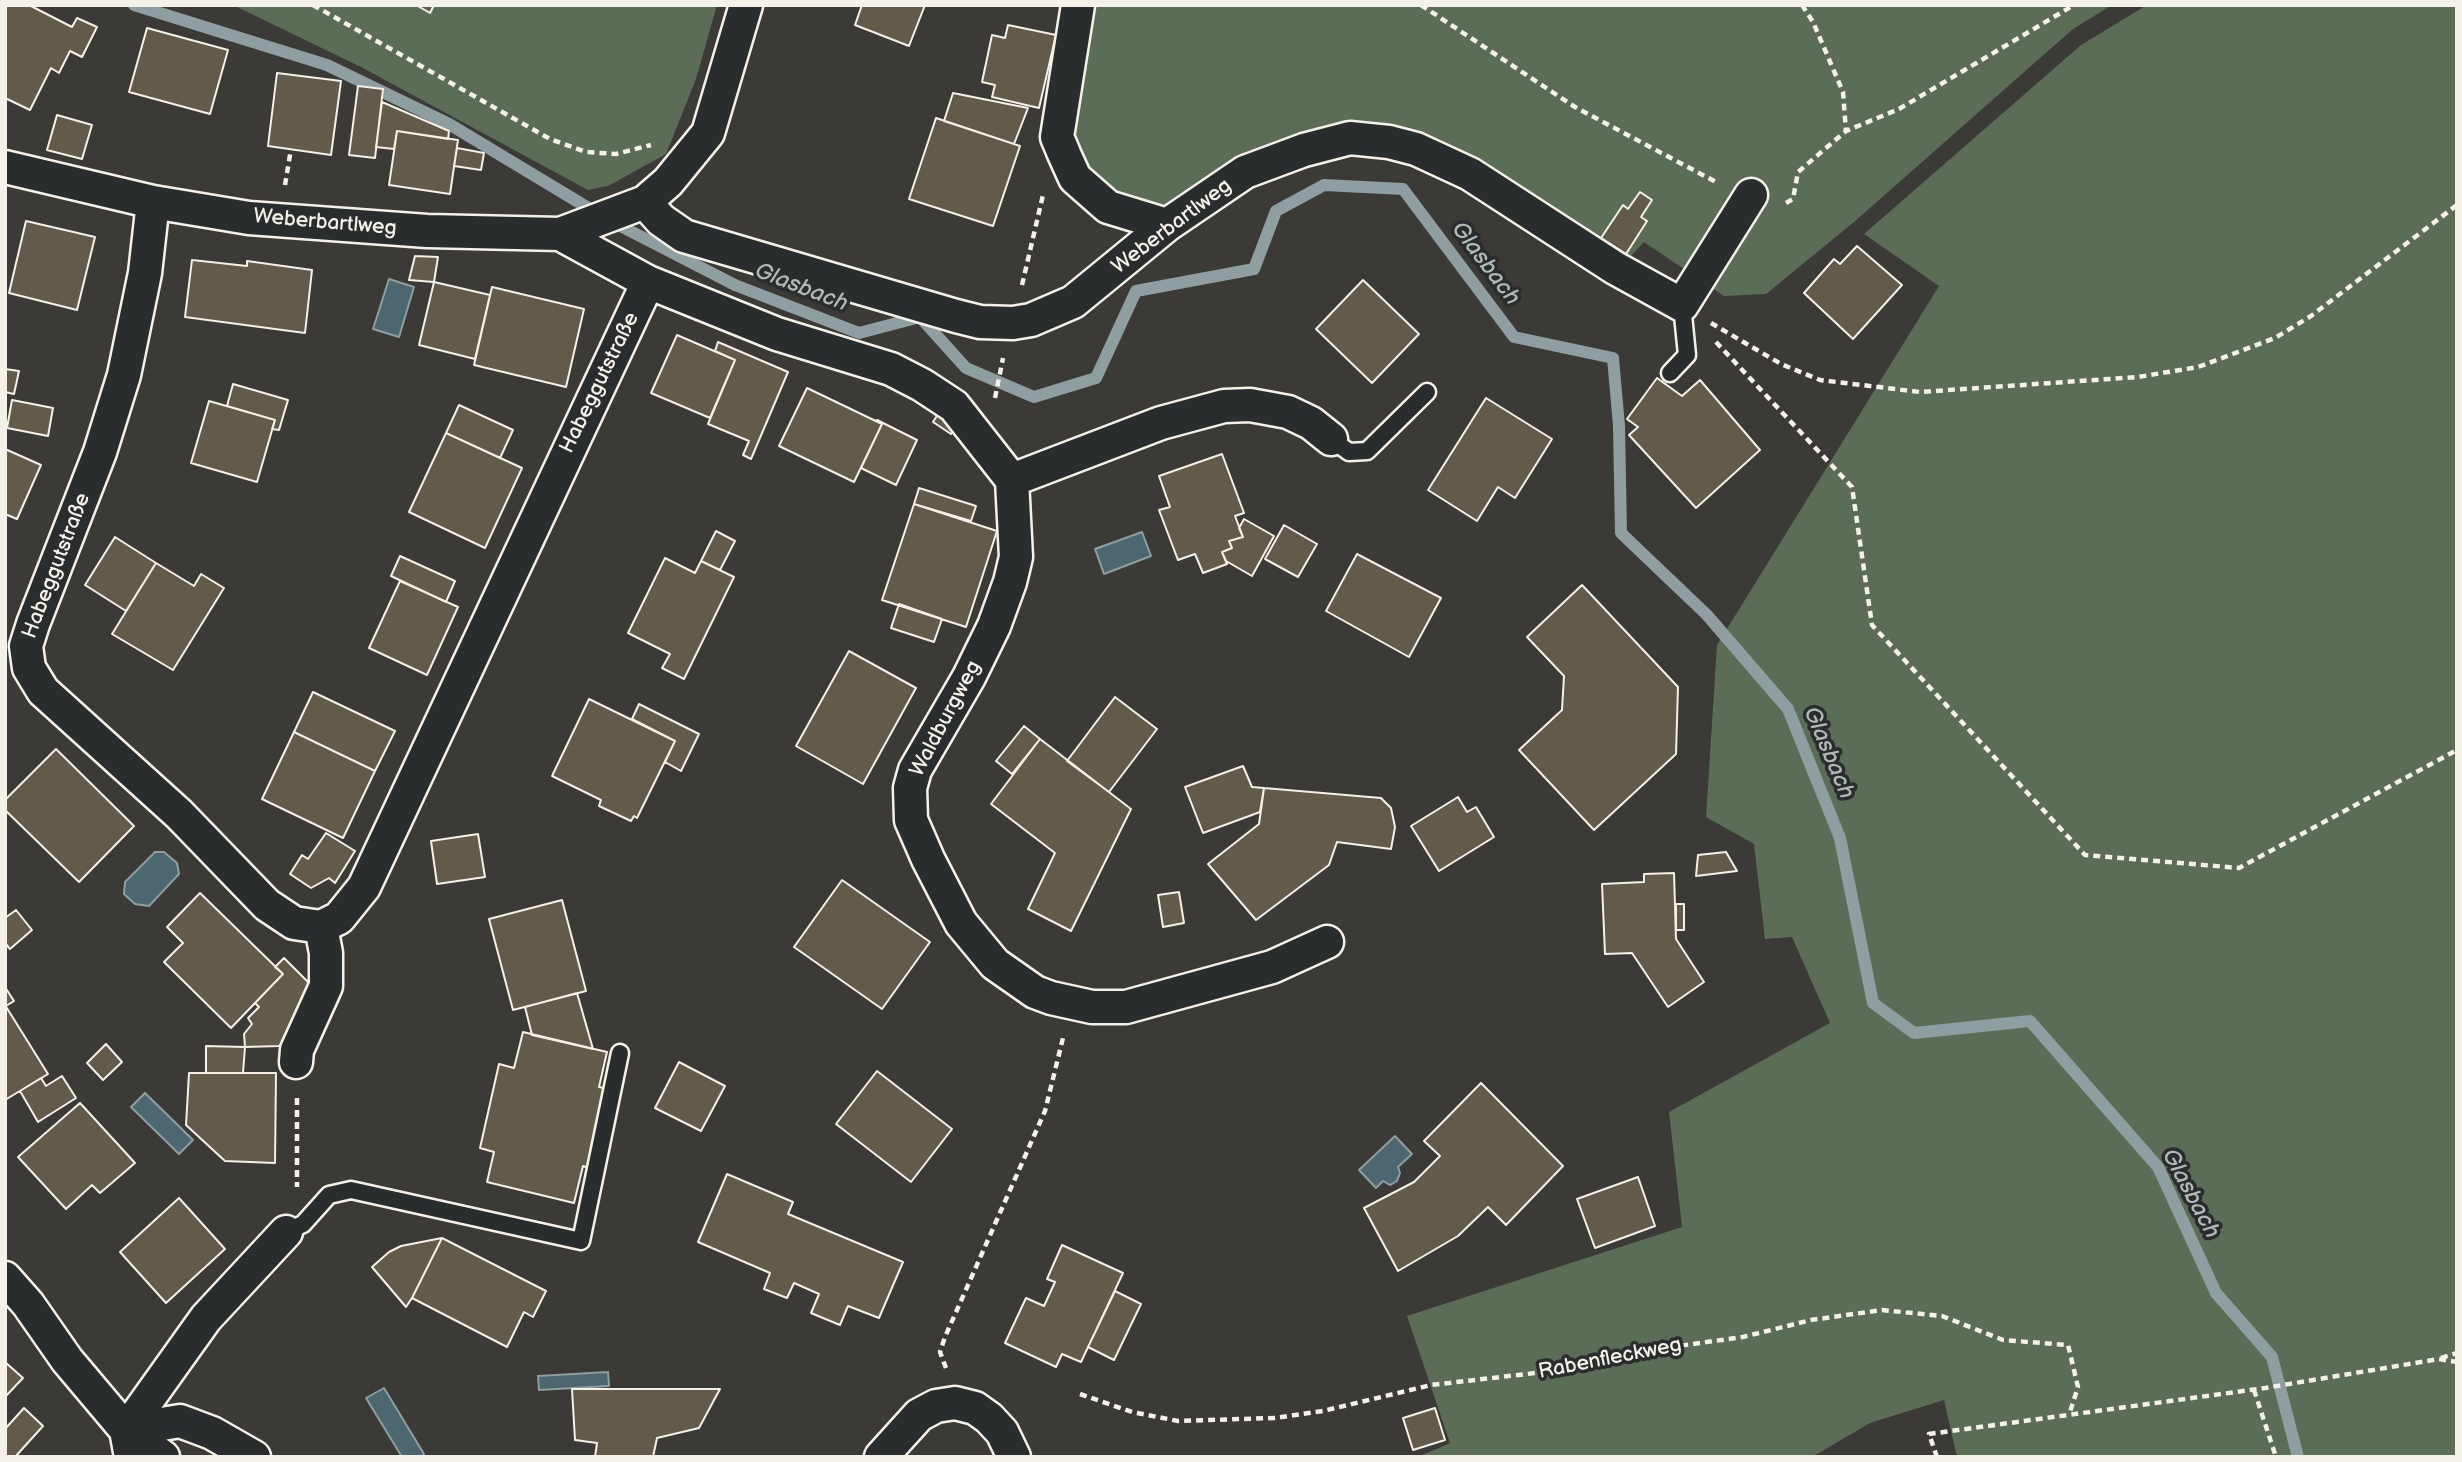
<!DOCTYPE html>
<meta charset="utf-8">
<style>
body{margin:0}
#map{position:relative;width:2462px;height:1462px;overflow:hidden;background:#3b3a36;font-family:"Balsamiq Sans",sans-serif}
canvas{display:block}
.frame{position:absolute;inset:0;border:7px solid #f4f1e8;pointer-events:none}
</style>
<div id="map">
<canvas width="2462" height="1462"></canvas>
<div class="frame"></div>
</div>
<script>
const g = document.querySelector('canvas').getContext('2d');
g.lineJoin = 'round';
function fillPath(path, color) { g.fillStyle = color; g.fill(path, 'evenodd'); }
const toPath = rows => new Path2D(rows.map(r => 'M' + r).join(''));
function stroke(path, color, width, dash) { g.strokeStyle = color; g.lineWidth = width; g.lineCap = dash ? 'butt' : 'round'; g.setLineDash(dash || []); g.stroke(path); }
function label(font, color, halo, rows, align = 'center') {
  g.font = font + ' "Balsamiq Sans",sans-serif'; g.lineWidth = 7; g.setLineDash([]); g.textBaseline = 'middle'; g.strokeStyle = halo; g.fillStyle = color; for (const [text, x, y, turn = 0] of rows) {
    g.save(); g.translate(x, y); g.rotate((+turn || 0) * Math.PI / 180); g.textAlign = isNaN(turn) ? turn : align; if (halo) g.strokeText(text, 0, 0); g.fillText(text, 0, 0); g.restore();
  }
}
fillPath(toPath([
 [233,5,717,5,696,79,666,154,608,186,588,190,361,67],
 [1087,5,2112,5,2073,29,1854,222,1766,294,1724,296,1644,242,1626,261,1530,192,1471,159,1354,132,1160,215,1083,179,1063,117],
 [2147,5,2457,5,2457,1457,1957,1457,1944,1400,1870,1423,1812,1457,1418,1457,1450,1443,1407,1316,1682,1227,1669,1112,1830,1023,1792,937,1765,939,1754,844,1706,817,1717,645,1939,286,1864,234,2081,45]
]), '#5b6d57');
const water = toPath([
 [389,279,414,287,399,337,373,329,389,279],
 [1142,532,1151,556,1104,574,1095,549,1142,532],
 [155,852,164,852,177,863,179,874,149,906,135,904,124,894,125,882,155,852],
 [145,1093,193,1140,179,1154,131,1107,145,1093],
 [1395,1136,1412,1154,1398,1167,1400,1173,1397,1181,1390,1185,1383,1181,1376,1188,1359,1170,1395,1136],
 [608,1372,609,1386,539,1390,538,1376,608,1372],
 [384,1388,424,1454,420,1457,402,1457,366,1398,384,1388]
]);
fillPath(water, '#4c6770');
stroke(water, '#8f9ea0', 2);
stroke(toPath([
 [134,5,327,65,449,124,605,218,735,285,859,333,920,317,966,368,1034,397,1096,378,1136,291,1254,269,1276,211,1324,185,1403,189,1514,337,1613,358,1619,426,1621,533,1707,615,1788,709,1840,838,1873,1003,1914,1033,2030,1021,2158,1167,2216,1293,2272,1357,2298,1457]
]), '#8f9ea0', 12);
const building = toPath([
 [5,5,29,5,72,27,77,18,97,27,82,57,70,51,59,73,51,68,30,110,5,98,5,5],
 [416,5,434,5,430,13,416,5],
 [862,5,925,5,909,46,855,25,862,5],
 [1008,25,1056,35,1039,108,992,97,995,85,982,82,992,35,1005,38,1008,25],
 [147,28,228,50,210,114,129,92,147,28],
 [277,73,341,81,331,155,268,146,277,73],
 [358,86,383,89,375,158,349,155,358,86],
 [953,93,1028,108,1014,144,944,121,953,93],
 [382,102,449,131,448,139,397,131,394,149,376,147,382,102],
 [57,115,92,125,82,159,47,150,57,115],
 [936,118,1020,146,993,226,909,199,936,118],
 [397,131,458,140,450,194,389,185,397,131],
 [457,148,484,153,481,170,454,166,457,148],
 [1640,192,1652,200,1641,217,1647,221,1626,254,1601,238,1623,205,1628,209,1640,192],
 [26,221,95,237,77,310,9,293,26,221],
 [1857,246,1902,285,1853,339,1804,293,1834,259,1840,264,1857,246],
 [415,256,438,257,434,282,409,280,415,256],
 [192,260,247,266,247,261,312,270,305,333,185,317,192,260],
 [1363,280,1419,334,1372,383,1316,329,1363,280],
 [434,282,490,295,475,359,419,345,434,282],
 [492,287,584,309,566,387,474,365,492,287],
 [677,335,735,360,710,418,651,393,677,335],
 [718,342,788,372,751,459,743,455,749,441,708,424,735,360,715,351,718,342],
 [5,369,19,371,14,394,5,392,5,369],
 [1657,378,1682,396,1700,380,1760,450,1696,508,1629,435,1638,427,1627,419,1657,378],
 [233,384,288,400,279,430,272,429,275,420,227,406,233,384],
 [807,388,882,424,854,482,779,446,807,388],
 [1486,398,1552,439,1515,498,1498,487,1477,521,1428,490,1486,398],
 [12,400,53,408,48,436,7,428,12,400],
 [209,401,275,420,257,482,191,463,209,401],
 [459,405,513,430,500,458,446,433,459,405],
 [940,411,958,423,951,434,933,422,940,411],
 [877,420,917,440,896,485,861,468,882,424,877,420],
 [446,433,522,468,485,548,409,512,446,433],
 [5,449,41,465,17,519,5,514,5,449],
 [1222,454,1244,513,1235,516,1243,537,1229,541,1232,548,1222,552,1227,564,1203,573,1195,554,1178,560,1159,510,1170,507,1159,476,1222,454],
 [919,488,976,506,971,521,914,504,919,488],
 [914,504,997,531,966,627,882,600,914,504],
 [1244,519,1274,536,1252,576,1226,561,1222,552,1232,548,1229,541,1243,537,1239,528,1244,519],
 [1284,525,1317,544,1298,577,1265,559,1284,525],
 [716,531,735,541,720,570,701,561,716,531],
 [115,537,156,563,126,611,85,585,115,537],
 [1357,554,1441,598,1409,657,1326,611,1357,554],
 [400,556,455,581,446,602,391,576,400,556],
 [665,558,695,573,701,561,734,577,684,679,662,668,670,654,628,633,665,558],
 [156,563,194,586,201,574,224,588,173,670,112,634,156,563],
 [400,581,458,607,427,675,369,648,400,581],
 [1582,585,1678,687,1676,754,1594,830,1519,750,1562,710,1564,676,1527,637,1582,585],
 [899,604,942,619,934,642,891,628,899,604],
 [849,651,916,688,863,784,796,746,849,651],
 [313,692,395,731,375,771,294,732,313,692],
 [1115,697,1157,729,1109,792,1067,761,1115,697],
 [589,699,675,741,637,818,634,816,631,821,599,806,601,800,552,776,589,699],
 [639,704,699,734,681,771,665,762,675,741,632,719,639,704],
 [1024,726,1040,739,1012,774,996,761,1024,726],
 [294,732,375,771,343,838,262,799,294,732],
 [1040,739,1131,809,1071,931,1028,909,1055,853,991,804,1040,739],
 [56,749,134,826,79,882,5,810,5,800,56,749],
 [1243,766,1252,787,1264,788,1260,812,1203,833,1185,787,1243,766],
 [1264,788,1381,798,1391,808,1395,827,1391,849,1337,842,1329,865,1256,920,1208,864,1259,824,1264,788],
 [1458,797,1467,812,1476,807,1494,837,1439,871,1411,826,1458,797],
 [326,833,355,851,335,883,329,878,311,888,290,874,302,855,308,859,326,833],
 [478,834,485,877,437,884,431,841,478,834],
 [1726,852,1737,871,1696,876,1698,855,1726,852],
 [1674,873,1676,939,1704,982,1668,1007,1632,953,1605,954,1602,884,1644,882,1644,874,1674,873],
 [842,880,930,942,882,1009,794,947,842,880],
 [1179,892,1184,923,1163,927,1158,895,1179,892],
 [200,893,283,974,231,1028,164,962,183,943,167,927,200,893],
 [562,900,586,991,513,1010,489,919,562,900],
 [1676,904,1684,904,1684,930,1676,930,1676,904],
 [16,910,32,930,10,949,5,943,5,918,16,910],
 [284,958,316,990,297,1030,279,1046,245,1047,244,1034,252,1024,248,1018,259,1007,255,1003,283,974,275,967,284,958],
 [5,987,14,1001,6,1006,5,1005,5,987],
 [577,993,593,1049,532,1035,525,1007,577,993],
 [5,1005,48,1074,5,1100,5,1005],
 [523,1032,607,1052,599,1087,608,1089,589,1168,583,1166,574,1203,487,1182,494,1152,480,1148,499,1064,514,1068,523,1032],
 [106,1044,122,1062,103,1080,87,1063,106,1044],
 [206,1046,245,1047,243,1073,206,1073,206,1046],
 [679,1062,725,1086,701,1131,655,1108,679,1062],
 [877,1071,952,1129,911,1182,836,1124,877,1071],
 [189,1073,276,1073,275,1163,225,1161,186,1125,189,1073],
 [62,1076,76,1098,38,1122,20,1091,41,1078,46,1086,62,1076],
 [1481,1083,1563,1166,1506,1225,1488,1207,1458,1236,1398,1271,1364,1208,1414,1182,1440,1156,1424,1141,1481,1083],
 [80,1103,135,1163,100,1193,92,1185,66,1209,18,1157,80,1103],
 [727,1174,793,1202,788,1214,903,1262,879,1318,848,1306,840,1325,811,1313,819,1294,794,1283,787,1298,764,1289,770,1273,698,1242,727,1174],
 [1638,1177,1655,1226,1595,1248,1577,1199,1638,1177],
 [179,1198,225,1249,166,1303,120,1252,179,1198],
 [442,1238,546,1291,533,1317,524,1312,507,1347,412,1298,442,1238],
 [442,1238,412,1298,406,1307,372,1267,389,1252,401,1246,442,1238],
 [1062,1245,1123,1273,1081,1362,1062,1354,1056,1367,1005,1343,1026,1298,1044,1306,1055,1282,1047,1279,1062,1245],
 [1115,1291,1141,1304,1114,1360,1088,1347,1115,1291],
 [5,1362,23,1378,5,1397,5,1362],
 [572,1389,720,1389,699,1428,657,1438,653,1457,595,1457,597,1443,575,1440,572,1389],
 [24,1408,43,1426,15,1457,5,1457,5,1429,24,1408],
 [1435,1408,1445,1440,1413,1450,1403,1418,1435,1408]
]);
fillPath(building, '#625a4a');
stroke(building, '#f4f1e8', 2);
const service = toPath([
 [1670,373,1687,355,1682,305],
 [1331,439,1349,452,1367,451,1427,392],
 [286,1232,303,1224,329,1195,351,1190,581,1241,620,1053]
]);
const minor = toPath([
 [1078,5,1057,137,1065,156,1075,178,1108,207,1167,225],
 [5,167,153,202,249,218,427,231,560,234,645,202,668,182,708,133,746,5],
 [153,202,145,273,124,375,100,452,33,624,26,646,29,668,43,691,179,814,267,905,294,923,321,927,339,918,364,887,648,282],
 [645,202,661,220,684,236,956,316,980,322,1013,323,1031,320,1073,302,1167,225,1245,172,1304,150,1350,138,1389,142,1416,149,1470,174,1615,268,1682,305,1751,195],
 [560,234,648,282,777,334,891,369,922,385,954,406,1012,480,1016,557,1010,582,994,626,969,677,915,770,910,788,911,820,928,859,961,923,995,964,1035,992,1051,998,1092,1007,1126,1007,1272,967,1327,942],
 [1012,480,1161,423,1224,406,1250,405,1288,412,1311,423,1331,439],
 [296,1062,297,1050,326,986,326,953,321,927],
 [5,1278,28,1304,67,1360,126,1430,131,1457],
 [126,1430,206,1318,286,1232],
 [126,1430,180,1421,212,1433,254,1457],
 [126,1430,163,1457],
 [881,1457,919,1415,936,1406,955,1403,975,1408,989,1418,1002,1432,1014,1457]
]);
stroke(service, '#f4f1e8', 21);
stroke(minor, '#f4f1e8', 37);
stroke(toPath([
 [313,5,550,139,586,152,616,154,651,145],
 [1421,5,1575,107,1716,182],
 [1802,5,1813,22,1843,92,1846,131],
 [285,185,291,149],
 [1786,203,1793,199,1798,172,1846,131,1899,109,2074,5],
 [1022,285,1043,195],
 [1711,323,1781,364,1820,380,1920,392,2138,377,2198,367,2275,338,2311,316,2457,205],
 [1716,342,1852,487,1872,625,2085,855,2239,868,2457,750],
 [995,398,1003,358],
 [297,1098,297,1187],
 [2441,1358,2457,1353],
 [946,1368,940,1352,945,1337,1045,1111,1063,1038],
 [2254,1390,2276,1457],
 [1080,1394,1132,1412,1178,1421,1275,1418,1323,1411,1431,1385,1544,1372,1664,1348,1743,1337,1811,1320,1882,1310,1942,1316,2003,1340,2068,1345,2078,1387,2069,1415],
 [1937,1457,1929,1434,2265,1388,2439,1359,2457,1362]
]), '#f4f1e8', 4.5, [7, 5]);
stroke(service, '#2a2d2e', 16);
stroke(minor, '#2a2d2e', 32);
label('21px', '#f4f1e8', '#2a2d2e', [
 ["Weberbartlweg",325,223,5],
 ["Weberbartlweg",1172,227,-37],
 ["Habeggutstraße",600,383,-64],
 ["Habeggutstraße",57,566,-69],
 ["Waldburgweg",946,719,-62],
 ["Rabenfleckweg",1610,1359,-11]
]);
label('italic 23px', '#b1bab8', '#2a2d2e', [
 ["Glasbach",1485,264,53],
 ["Glasbach",801,288,21],
 ["Glasbach",1828,753,67],
 ["Glasbach",2190,1194,62]
]);
</script>
